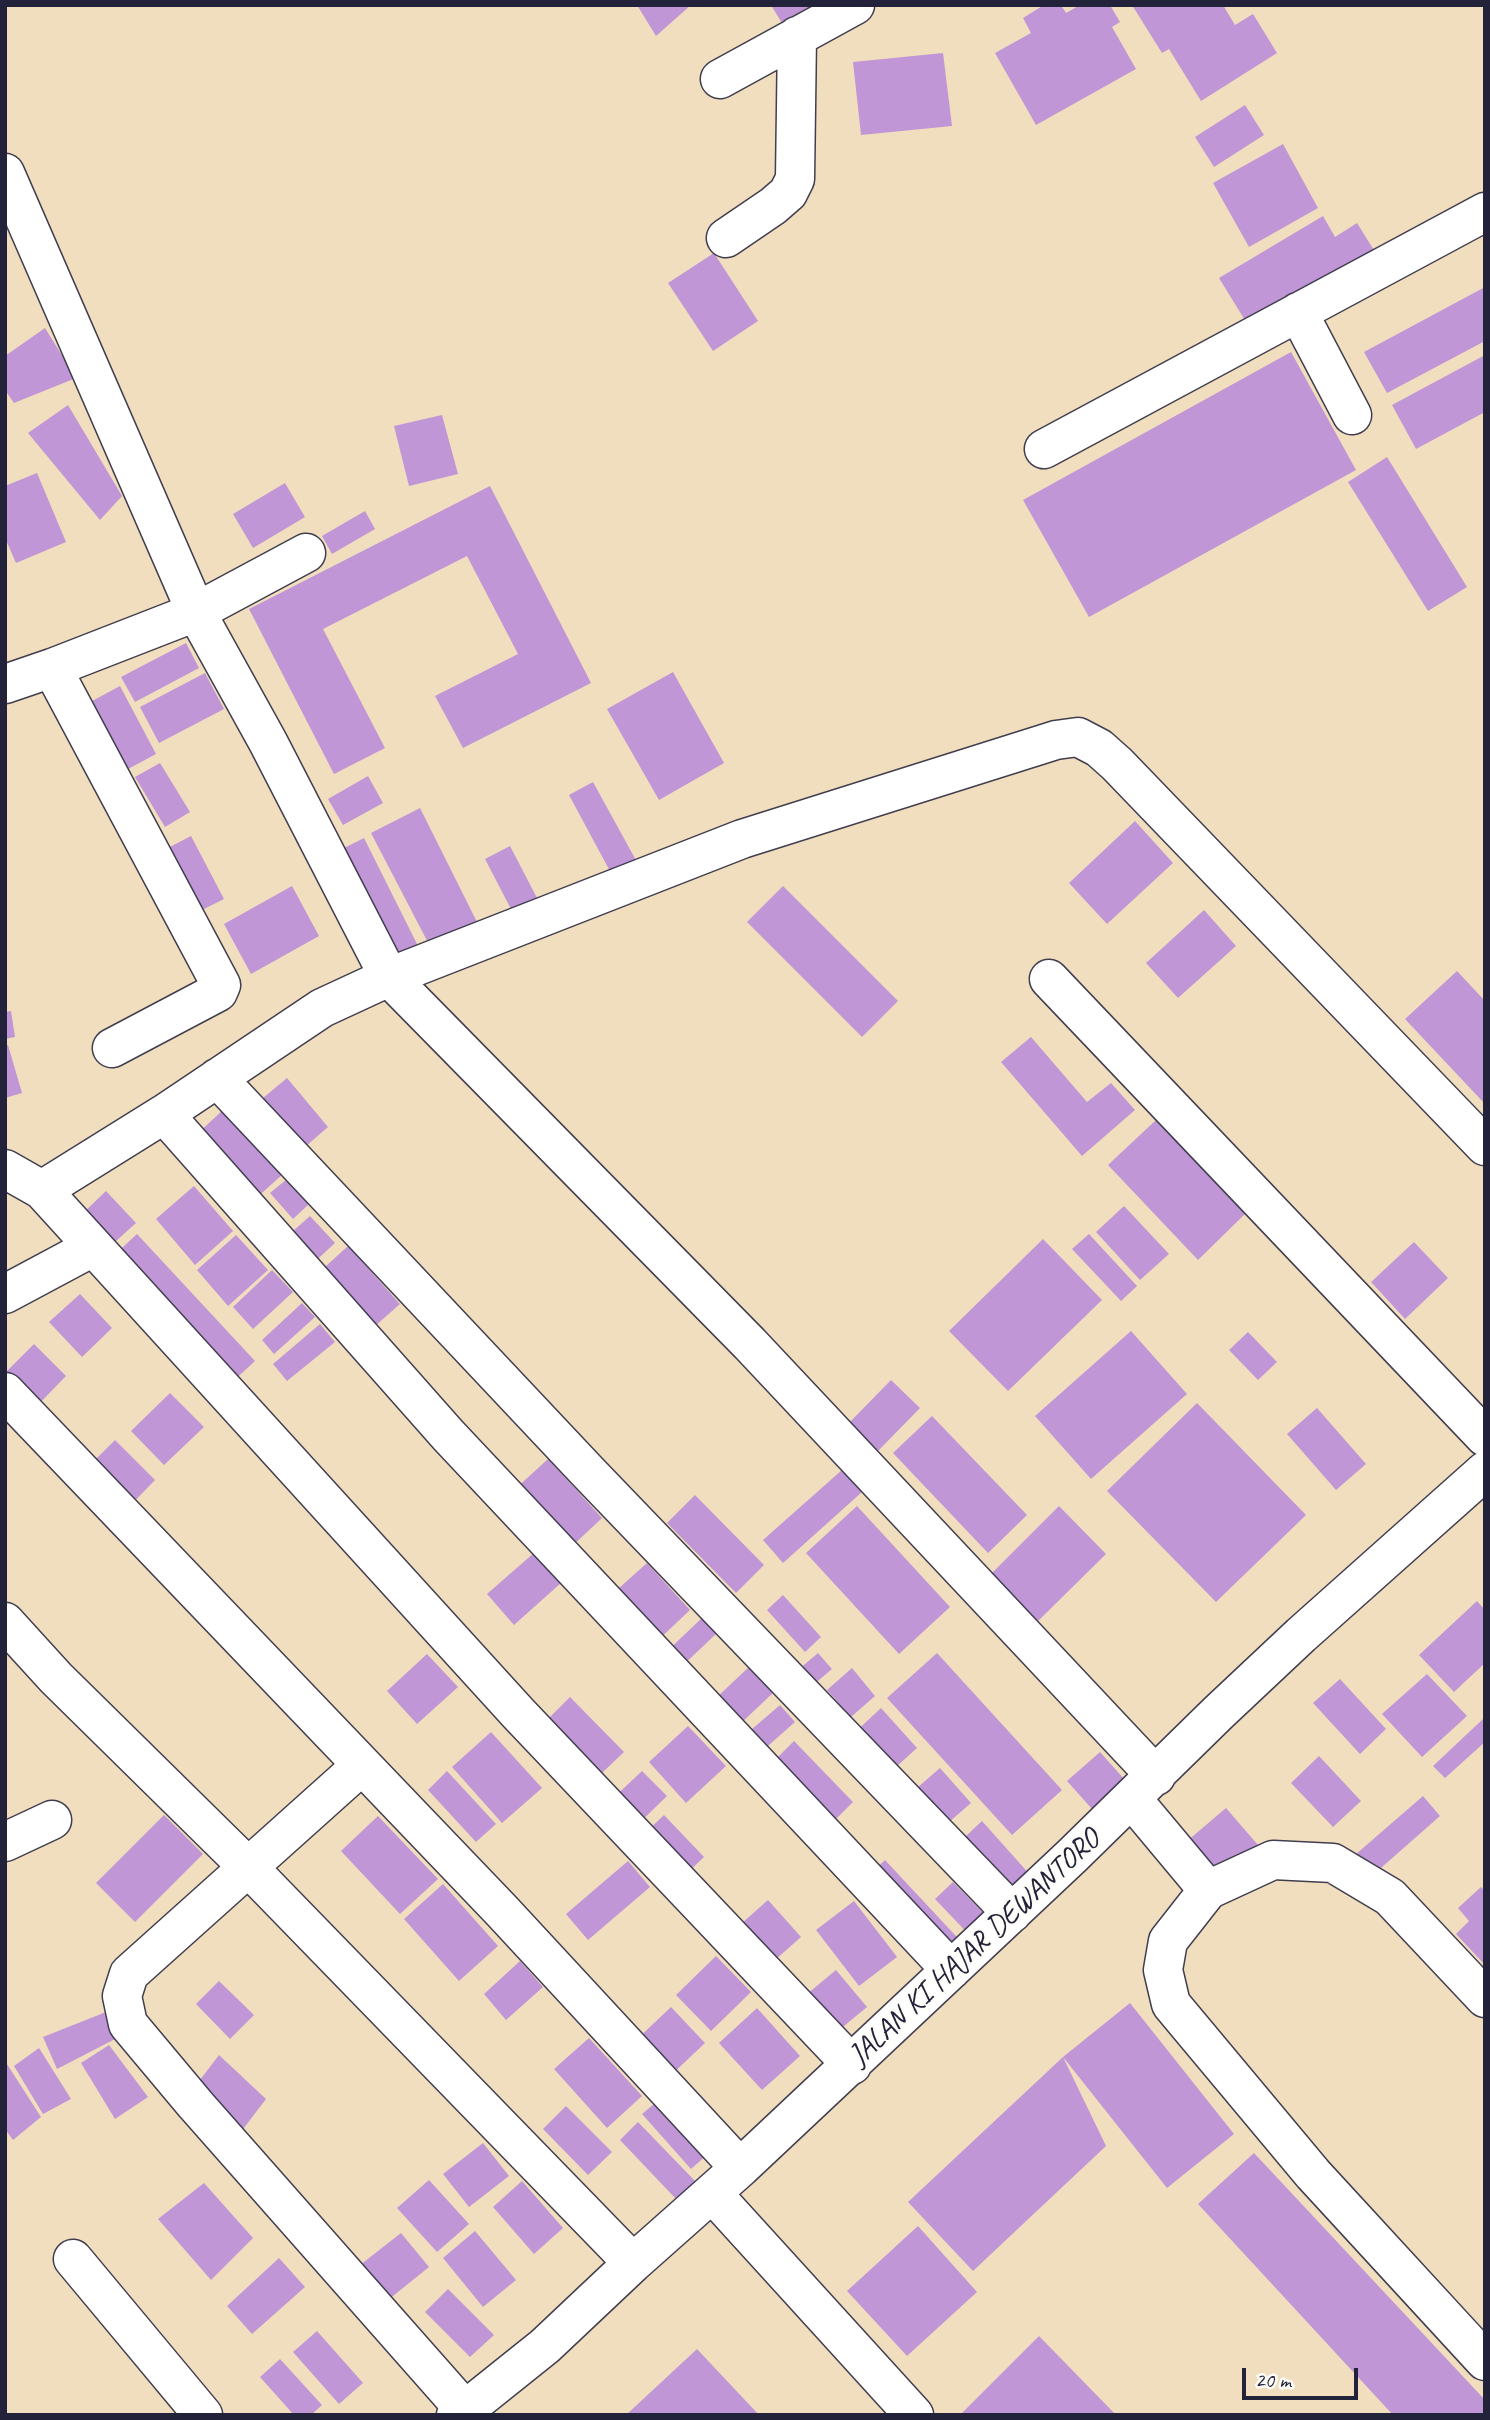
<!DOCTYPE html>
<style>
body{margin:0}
#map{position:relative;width:1490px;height:2420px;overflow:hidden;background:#f1debe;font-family:Caveat,sans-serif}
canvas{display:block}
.frame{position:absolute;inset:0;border:7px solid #22223b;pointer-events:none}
.scale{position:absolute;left:1242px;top:2368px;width:116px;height:32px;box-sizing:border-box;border:4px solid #22223b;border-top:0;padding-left:9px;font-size:21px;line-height:24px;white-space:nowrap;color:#22223b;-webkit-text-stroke:5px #fdfcf7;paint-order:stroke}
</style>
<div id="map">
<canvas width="1490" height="2420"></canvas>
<div class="frame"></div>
<div class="scale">20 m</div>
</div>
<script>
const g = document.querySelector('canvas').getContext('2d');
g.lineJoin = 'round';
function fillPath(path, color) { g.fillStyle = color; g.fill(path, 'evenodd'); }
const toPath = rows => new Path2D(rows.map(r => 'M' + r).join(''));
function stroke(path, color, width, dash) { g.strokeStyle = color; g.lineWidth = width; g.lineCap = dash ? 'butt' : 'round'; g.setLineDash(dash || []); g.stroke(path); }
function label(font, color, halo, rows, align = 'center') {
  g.font = font + ' Caveat,sans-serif'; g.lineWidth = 5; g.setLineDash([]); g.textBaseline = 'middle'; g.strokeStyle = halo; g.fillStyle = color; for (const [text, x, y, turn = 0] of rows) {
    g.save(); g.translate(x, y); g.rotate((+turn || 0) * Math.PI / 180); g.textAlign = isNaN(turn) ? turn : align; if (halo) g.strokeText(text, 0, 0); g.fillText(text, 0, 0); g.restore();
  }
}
fillPath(toPath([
 [637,5,691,5,656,36],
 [771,5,820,5,785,28],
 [1044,5,1061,5,1066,13,1080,5,1110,5,1120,22,1112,27,1136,69,1036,125,995,53,1031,33,1023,18],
 [1132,5,1223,5,1235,25,1253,14,1277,53,1201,101,1169,49,1162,53],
 [943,53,952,126,861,135,853,62],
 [1245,105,1264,135,1214,167,1195,137],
 [1283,144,1318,208,1249,247,1213,183],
 [1323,216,1335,237,1357,223,1377,255,1251,330,1219,278],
 [714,253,758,321,713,351,668,283],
 [1485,287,1485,341,1387,393,1364,352],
 [45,328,76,378,14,403,5,390,5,356],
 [1291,352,1356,470,1089,617,1023,500],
 [1485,355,1485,412,1416,449,1392,405],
 [68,405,122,496,100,520,28,433],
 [442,415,458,474,409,486,394,426],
 [1387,457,1467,587,1428,611,1348,482],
 [37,473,66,542,16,563,5,538,5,486],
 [285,483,305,517,253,548,233,514],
 [490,486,591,683,463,748,435,696,518,654,467,556,323,629,385,748,334,774,249,609],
 [365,511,375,529,332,554,322,536],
 [186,643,199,668,135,702,121,677],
 [673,672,724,763,659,800,607,709],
 [205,673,224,709,159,743,140,707],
 [120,686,156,754,117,775,81,707],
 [160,763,190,812,165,827,135,777],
 [368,776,383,803,343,825,328,799],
 [593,782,643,873,618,886,569,795],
 [420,808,482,932,435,956,371,833],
 [1135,821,1173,863,1107,924,1069,883],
 [191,836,224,899,194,914,162,851],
 [364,838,423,956,402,966,344,848],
 [510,846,537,898,512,911,485,859],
 [292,886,319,936,251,974,224,924],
 [783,886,898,1001,862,1037,747,922],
 [1204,910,1236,946,1178,998,1146,963],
 [1457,971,1485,1001,1485,1104,1405,1019],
 [11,1011,15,1037,5,1039,5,1012],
 [1031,1037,1087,1102,1111,1083,1135,1110,1082,1156,1001,1062],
 [8,1045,22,1093,5,1098,5,1046],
 [287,1078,328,1127,298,1153,257,1103],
 [224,1109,283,1174,253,1201,195,1136],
 [1156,1120,1245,1214,1198,1260,1108,1165],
 [287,1179,309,1204,293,1219,270,1193],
 [194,1186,233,1231,195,1265,156,1219],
 [106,1191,136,1223,106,1250,77,1219],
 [1124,1206,1169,1254,1140,1280,1096,1232],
 [310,1216,335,1243,308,1268,283,1240],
 [137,1234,255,1361,228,1386,110,1259],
 [1089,1234,1137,1286,1121,1301,1072,1249],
 [236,1235,268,1270,228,1306,197,1270],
 [1043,1239,1102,1300,1008,1391,949,1331],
 [1414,1242,1448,1278,1405,1319,1371,1282],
 [348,1246,400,1304,366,1334,314,1277],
 [272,1270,293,1292,253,1329,233,1307],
 [80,1294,112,1328,82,1357,49,1322],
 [302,1303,315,1317,274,1354,262,1340],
 [320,1324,335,1342,287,1381,273,1364],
 [1131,1331,1187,1394,1091,1479,1035,1416],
 [1248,1332,1277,1362,1258,1380,1229,1350],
 [34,1344,66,1376,33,1410,5,1382,5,1373],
 [891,1380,920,1408,878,1451,849,1423],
 [170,1393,204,1427,164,1465,131,1431],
 [1197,1403,1306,1515,1216,1602,1107,1491],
 [1317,1408,1366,1464,1336,1490,1287,1434],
 [932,1416,1027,1515,988,1553,893,1453],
 [115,1440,155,1480,126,1510,85,1470],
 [548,1459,602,1518,568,1550,513,1491],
 [842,1470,862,1492,783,1563,763,1540],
 [695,1495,764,1565,736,1593,667,1523],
 [857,1506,950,1607,899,1654,806,1553],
 [1059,1506,1106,1554,1036,1623,989,1576],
 [535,1552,561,1583,514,1625,487,1594],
 [647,1563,690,1610,653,1645,609,1597],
 [783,1595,821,1637,805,1652,767,1610],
 [1477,1601,1485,1610,1485,1663,1454,1692,1419,1655],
 [703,1617,718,1632,677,1671,662,1656],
 [818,1653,832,1669,805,1692,791,1676],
 [937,1653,1062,1790,1012,1835,887,1698],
 [427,1654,458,1687,417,1724,387,1691],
 [750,1666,774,1692,739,1725,715,1699],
 [852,1668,875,1696,851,1717,827,1690],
 [1427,1674,1467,1716,1422,1757,1382,1714],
 [1340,1679,1386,1729,1360,1754,1313,1703],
 [570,1697,624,1752,602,1773,548,1719],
 [780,1705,795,1722,760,1753,745,1735],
 [881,1708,917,1748,885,1777,849,1738],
 [1483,1719,1485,1742,1445,1778,1433,1766],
 [688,1726,726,1766,686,1803,649,1762],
 [491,1732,542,1788,502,1823,452,1767],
 [794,1741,853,1802,828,1827,769,1766],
 [1100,1752,1125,1780,1092,1809,1067,1781],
 [1319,1756,1361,1801,1333,1827,1291,1783],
 [940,1768,971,1803,941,1829,910,1794],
 [447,1771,496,1824,476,1842,428,1790],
 [642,1771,667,1796,632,1830,607,1804],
 [1423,1796,1440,1816,1373,1875,1355,1855],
 [1226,1808,1258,1845,1219,1880,1186,1842],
 [164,1815,203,1854,135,1922,96,1883],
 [664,1815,704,1857,686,1874,646,1832],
 [378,1816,438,1879,400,1914,341,1851],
 [982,1821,1032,1877,1016,1891,966,1836],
 [885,1860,968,1949,951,1965,868,1876],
 [628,1861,650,1887,588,1940,566,1914],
 [953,1882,992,1922,974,1940,935,1899],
 [443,1884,498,1946,459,1981,404,1919],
 [1481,1887,1485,1891,1485,1965,1456,1934,1469,1921,1458,1908],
 [768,1900,801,1937,766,1968,733,1931],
 [854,1901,897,1957,859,1986,816,1930],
 [716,1956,751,1992,711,2031,676,1995],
 [520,1961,543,1987,506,2020,484,1994],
 [836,1970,867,2007,832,2036,801,1999],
 [219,1981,254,2015,230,2039,196,2004],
 [1130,2003,1234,2134,1167,2188,1063,2057,1106,2146,973,2271,908,2202,1063,2057],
 [671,2007,705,2043,667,2079,633,2043],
 [757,2008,800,2056,762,2090,719,2043],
 [106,2012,119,2037,57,2069,43,2037],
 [589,2038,642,2096,607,2128,554,2069],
 [109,2045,148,2097,115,2119,81,2063],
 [39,2048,71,2099,43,2114,14,2066],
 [219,2055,266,2099,240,2133,193,2089],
 [5,2061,41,2117,13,2140,5,2129],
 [660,2099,709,2153,691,2169,642,2114],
 [566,2106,612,2152,588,2175,543,2129],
 [638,2122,696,2182,677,2200,620,2140],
 [483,2143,509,2176,469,2207,443,2174],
 [1254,2153,1485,2400,1485,2415,1393,2415,1198,2204],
 [429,2180,469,2224,437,2252,397,2208],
 [522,2181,563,2228,534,2254,493,2207],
 [204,2183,253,2238,211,2280,158,2219],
 [918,2226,977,2292,907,2356,847,2291],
 [475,2231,516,2280,483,2307,443,2258],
 [401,2233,429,2267,383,2304,355,2269],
 [279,2258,305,2287,252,2334,227,2306],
 [448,2289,494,2335,470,2357,425,2312],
 [317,2331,363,2383,339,2404,293,2352],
 [1039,2336,1116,2415,960,2415],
 [697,2349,759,2415,626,2415],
 [280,2359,322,2405,311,2415,294,2415,260,2377]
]), '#c096d6');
const minor = toPath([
 [720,79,855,5],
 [5,173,196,612,268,742,389,977,750,1344,1156,1776],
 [726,238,773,206,788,193,795,179,797,36],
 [1298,312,1352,415],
 [1044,449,1485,212],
 [52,668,221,985,218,992,112,1048],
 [5,684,52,668,196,612,306,553],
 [1049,979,1485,1437],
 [217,1078,588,1472,1012,1913],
 [164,1114,448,1435,951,1970],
 [5,1169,42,1190,518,1713,852,2065],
 [42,1190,164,1114,322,1008,389,977,742,839,1056,740,1078,737,1099,748,1117,764,1485,1146],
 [5,1294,93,1247],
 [5,1392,502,1911,740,2168],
 [5,1622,56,1678,249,1868,633,2263],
 [361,1766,129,1974,122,1996,128,2024,195,2104,465,2410],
 [1132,1799,1208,1890,1273,1860,1333,1863,1390,1897,1485,1998],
 [5,1842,52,1820],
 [1208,1890,1168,1941,1163,1970,1171,2004,1313,2174,1485,2361],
 [712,2193,914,2415],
 [73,2259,203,2415],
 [456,2415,465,2410,545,2346,633,2263,740,2168,1072,1856,1218,1713,1301,1635,1485,1471]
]);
stroke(minor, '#413e4f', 41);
stroke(minor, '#fff', 38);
label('30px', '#22223b', '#fdfcf7', [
 ["JALAN KI HAJAR DEWANTORO",975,1948,-43]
]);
</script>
